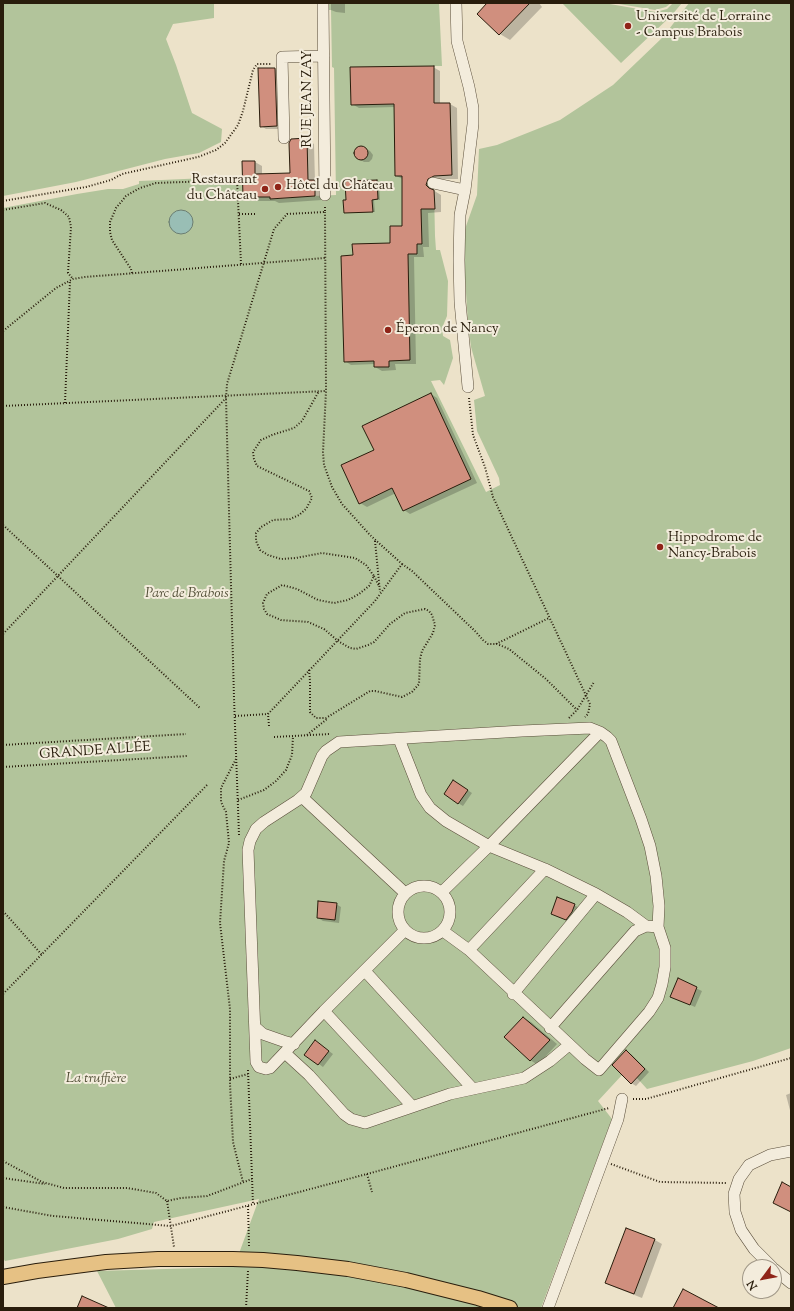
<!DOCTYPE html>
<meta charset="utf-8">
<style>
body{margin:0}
#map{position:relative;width:794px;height:1311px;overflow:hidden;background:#ece2c9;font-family:"Sorts Mill Goudy",serif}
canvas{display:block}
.frame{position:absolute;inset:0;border:4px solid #291d0c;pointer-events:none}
.north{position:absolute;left:742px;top:1259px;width:40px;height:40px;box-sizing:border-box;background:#f3ecdc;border:1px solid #a29989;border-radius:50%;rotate:238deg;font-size:11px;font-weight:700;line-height:16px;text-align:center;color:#291d0c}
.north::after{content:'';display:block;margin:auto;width:14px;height:18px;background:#8f2418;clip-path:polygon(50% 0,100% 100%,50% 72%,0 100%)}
</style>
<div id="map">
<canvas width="794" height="1311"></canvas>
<div class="frame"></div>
<div class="north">N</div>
</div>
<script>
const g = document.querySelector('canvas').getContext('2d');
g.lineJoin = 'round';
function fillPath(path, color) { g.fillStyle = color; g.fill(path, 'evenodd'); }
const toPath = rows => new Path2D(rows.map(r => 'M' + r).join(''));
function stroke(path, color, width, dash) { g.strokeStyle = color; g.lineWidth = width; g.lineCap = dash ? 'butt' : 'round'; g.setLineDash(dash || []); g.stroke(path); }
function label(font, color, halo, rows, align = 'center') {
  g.font = font + ' "Sorts Mill Goudy",serif'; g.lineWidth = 4; g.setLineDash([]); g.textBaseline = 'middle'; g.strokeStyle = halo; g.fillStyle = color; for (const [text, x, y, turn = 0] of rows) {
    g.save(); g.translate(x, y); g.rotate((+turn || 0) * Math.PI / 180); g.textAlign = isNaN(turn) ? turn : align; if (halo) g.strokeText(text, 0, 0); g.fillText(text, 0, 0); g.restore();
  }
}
fillPath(toPath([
 [3,3,214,3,214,18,173,24,166,39,176,65,192,113,222,129,221,142,199,153,165,159,76,182,3,196],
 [329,3,439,3,442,66,434,66,434,103,450,103,452,175,433,176,434,190,435,236,436,250,440,250,448,281,447,316,442,328,443,336,450,340,453,358,444,385,440,380,431,381,486,492,500,485,499,478,477,431,474,400,485,396,471,347,468,323,464,263,465,229,477,195,479,149,497,145,560,120,613,85,663,37,689,3,791,3,791,1048,753,1061,647,1089,637,1078,622,1075,598,1101,612,1119,541,1308,116,1308,97,1271,234,1267,259,1199,154,1222,152,1229,118,1239,5,1261,3,1258,3,208,77,194,108,189,123,189,139,184,139,181,252,176,243,182,243,197,270,197,271,199,291,198,291,197,336,195,334,68,332,67,331,10,329,10],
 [562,3,604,3,656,12,667,9,673,3,682,3,671,16,621,63],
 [613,3,671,3,666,7,655,10]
]), '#b2c49b');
const water = toPath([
 '169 222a12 12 0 1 1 24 0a12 12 0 1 1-24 0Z'
]);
fillPath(water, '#99beb5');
stroke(water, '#6c7e71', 1);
fillPath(toPath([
 [331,3,345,3,345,13,336,12,331,10],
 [488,3,539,3,542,7,510,40,500,34],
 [433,67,440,71,440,104,450,104,457,108,458,179,441,179,434,182,433,190,441,195,441,212,428,213,429,247,423,247,424,257,414,257,416,364,395,364,396,370,382,371,375,367,375,364,351,365,345,361,354,256,391,244,403,227,403,179,396,176,395,107,359,108,352,104],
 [275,69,280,71,281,129,266,129,261,126],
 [307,139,314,144,315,182,322,185,322,200,279,203,275,201,252,201,244,197,255,162,262,166,262,175,291,174],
 [358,148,365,148,370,151,373,155,372,159,369,162,364,162,359,159,355,156,355,151],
 [377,181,379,182,380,200,374,200,375,212,347,213,344,212],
 [431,394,437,398,477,483,410,514,404,510,396,493,367,507,360,503,375,450],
 [458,784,472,793,463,806,458,803],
 [558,898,580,908,571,922,557,916],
 [336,904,341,907,339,923,323,921,318,918],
 [678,980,702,991,695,1007,676,999],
 [524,1018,531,1022,557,1044,538,1065,530,1060],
 [315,1041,333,1054,323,1067,305,1054],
 [626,1052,631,1054,649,1072,636,1086,631,1083],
 [791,1093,791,1114,786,1095],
 [627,1229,655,1240,662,1244,642,1298,614,1287,606,1283]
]), '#0003');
const building = toPath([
 [487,3,530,3,499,35,477,14,487,3],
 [434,66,434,103,450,103,452,175,434,176,428,179,426,185,429,188,434,190,435,209,421,209,422,244,417,244,417,254,408,254,410,360,389,361,389,367,374,367,374,361,344,362,341,256,353,255,352,244,390,243,390,226,402,226,402,176,395,176,394,104,351,105,350,67,434,66],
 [258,68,275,68,277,126,260,127,258,68],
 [307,138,308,180,315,180,315,196,270,199,270,197,243,197,242,161,255,161,255,174,290,173,289,143,291,139,307,138],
 '354 153a7 7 0 1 1 14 0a7 7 0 1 1-14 0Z',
 [377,180,378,199,372,200,373,212,344,213,343,200,346,200,345,181,377,180],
 [431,393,471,479,403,511,392,488,359,504,341,465,374,450,362,426,431,393],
 [453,780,468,790,458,804,444,794,453,780],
 [557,897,575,904,572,912,566,920,551,914,557,897],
 [318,901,337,903,335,920,317,918,318,901],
 [678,978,697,987,690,1005,670,997,678,978],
 [523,1017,550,1040,530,1061,504,1037,523,1017],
 [315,1040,329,1051,318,1065,304,1055,315,1040],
 [626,1050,645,1069,631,1084,612,1065,626,1050],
 [782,1182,791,1187,791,1212,773,1203,782,1182],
 [626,1228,655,1239,634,1294,605,1283,626,1228],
 [683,1289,719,1308,673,1308,683,1289],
 [82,1296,109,1308,77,1308,82,1296]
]);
fillPath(building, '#d08f7e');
stroke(building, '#291d0c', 1);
const minor = toPath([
 [323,3,325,195],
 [456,3,457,41,469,87,473,108,473,124,465,190],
 [284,138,282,57,324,56],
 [433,183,465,190,460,215,459,260,460,302,468,387],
 [399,739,421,795,430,808,446,821,489,846,545,869,596,894,627,912,646,926,658,927],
 [302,797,405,893],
 '398 912a26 26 0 1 1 52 0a26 26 0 1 1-52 0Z',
 [442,892,489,846,600,732],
 [405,930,324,1011,270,1068,266,1069,259,1067,256,1062,248,850,250,841,256,829,264,822,298,800,306,793,322,756,326,751,339,742,522,731,590,728,600,732,607,737,611,741,641,819,650,846,656,876,659,906,658,927,665,948,665,967,662,984,658,998,649,1012,599,1070,585,1059,469,950,443,931],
 [469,950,545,869],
 [365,971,473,1089],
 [513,994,596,894],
 [324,1011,412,1106],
 [255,1027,263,1034,283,1041,294,1044],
 [550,1028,635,931,646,926],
 [285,1053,309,1075,344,1114,351,1119,365,1123,450,1094,524,1078,550,1061,569,1045],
 [772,1267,754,1249,741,1230,735,1212,734,1194,739,1179,749,1165,770,1155,791,1151],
 [774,1269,791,1283],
 [548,1308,618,1119,622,1099]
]);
const major = toPath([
 [3,1277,37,1271,106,1262,158,1259,233,1259,263,1260,297,1263,348,1269,406,1280,478,1298,510,1308]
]);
stroke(minor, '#5a4e3b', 12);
stroke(major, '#291d0c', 16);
stroke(toPath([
 [3,201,86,187,111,180,122,174,198,157,216,150,225,143,238,125,243,111,253,70,257,64,271,64],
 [3,210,45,203,61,210,69,217,71,227,68,273,73,279],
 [239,214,257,214],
 [132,273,131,269,112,240,110,232,110,222,116,208,126,196,140,188,156,183,237,180,241,264],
 [3,331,56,288,73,279,85,277,325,258],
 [469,398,473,435,485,467,493,497,590,704,588,714,585,717],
 [65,403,70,281],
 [3,406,326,391],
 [3,525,200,708],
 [375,541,380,592],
 [402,564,412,571,476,632,483,640,488,644,497,644,509,649,546,679,577,710],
 [374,576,379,586],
 [3,634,226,398],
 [496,644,549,618],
 [309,670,310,681,310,712,316,718,326,718,370,691,375,691,402,697,412,692,419,684,420,659,422,651,433,633,435,625,432,615,429,611,425,609,405,613,390,624,374,642,368,645,356,649,350,648,338,641,324,629,308,622,281,620,267,614,264,609,263,603,267,594,282,585,297,589,318,600,334,603,348,600,359,594,369,586,374,576,366,565,355,558,322,553,296,558,281,559,268,555,260,550,256,541,256,533,261,527,273,520,290,519,299,515,306,509,312,498,309,491,257,466,254,459,253,452,261,440,272,435,294,428,302,421,319,391],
 [235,716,268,714],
 [569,718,577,710,594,682],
 [269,726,268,714,375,601,402,564,370,535,342,504,332,487,324,465,323,452,326,391,325,212],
 [307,735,327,719],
 [274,737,330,734],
 [3,745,186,734],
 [236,759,221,788,221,802,226,812,229,843,224,861,220,923,230,1009,230,1084,233,1142,243,1182],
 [3,767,187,756],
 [238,800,264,790,276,781,286,770,292,755,293,736],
 [239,835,234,698,226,398,227,384,274,229,287,214,325,212,325,206],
 [3,911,42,955],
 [3,994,208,784],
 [248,1070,253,1204],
 [230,1079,248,1074],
 [633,1099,646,1099,791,1058],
 [3,1161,42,1182,64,1188,127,1188,156,1193,167,1201,181,1198,207,1196,252,1179],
 [611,1164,660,1182,726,1183],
 [367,1174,372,1192],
 [3,1178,45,1184],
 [167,1201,174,1247],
 [248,1206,249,1246],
 [3,1207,53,1216,171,1226,367,1174,609,1108],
 [246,1308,248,1271]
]), '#291d0c', 2, [1, 2]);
stroke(minor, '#f3ecdc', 11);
stroke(major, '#e6c184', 14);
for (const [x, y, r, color] of [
 [628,26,4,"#8f2418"],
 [278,187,4,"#8f2418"],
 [265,189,4,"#8f2418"],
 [388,330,4,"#8f2418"],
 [660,547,4,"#8f2418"]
]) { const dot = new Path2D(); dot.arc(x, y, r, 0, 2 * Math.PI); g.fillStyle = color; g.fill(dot); stroke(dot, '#f3ecdc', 1.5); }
label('14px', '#291d0c', '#f3ecdc', [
 ["Université de Lorraine",636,18],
 ["- Campus Brabois",636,34],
 ["Restaurant",257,181,"right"],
 ["du Château",257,197,"right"],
 ["Hôtel du Château",286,187],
 ["Éperon de Nancy",396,330],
 ["Hippodrome de",668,539],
 ["Nancy-Brabois",668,555]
], 'left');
label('14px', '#291d0c', '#f3ecdc', [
 ["RUE JEAN ZAY",309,99,-90],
 ["GRANDE ALLÉE",95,752,-4]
]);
label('italic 14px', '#524f37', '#f3ecdc', [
 ["Parc de Brabois",187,595],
 ["La truffière",96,1080]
]);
</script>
